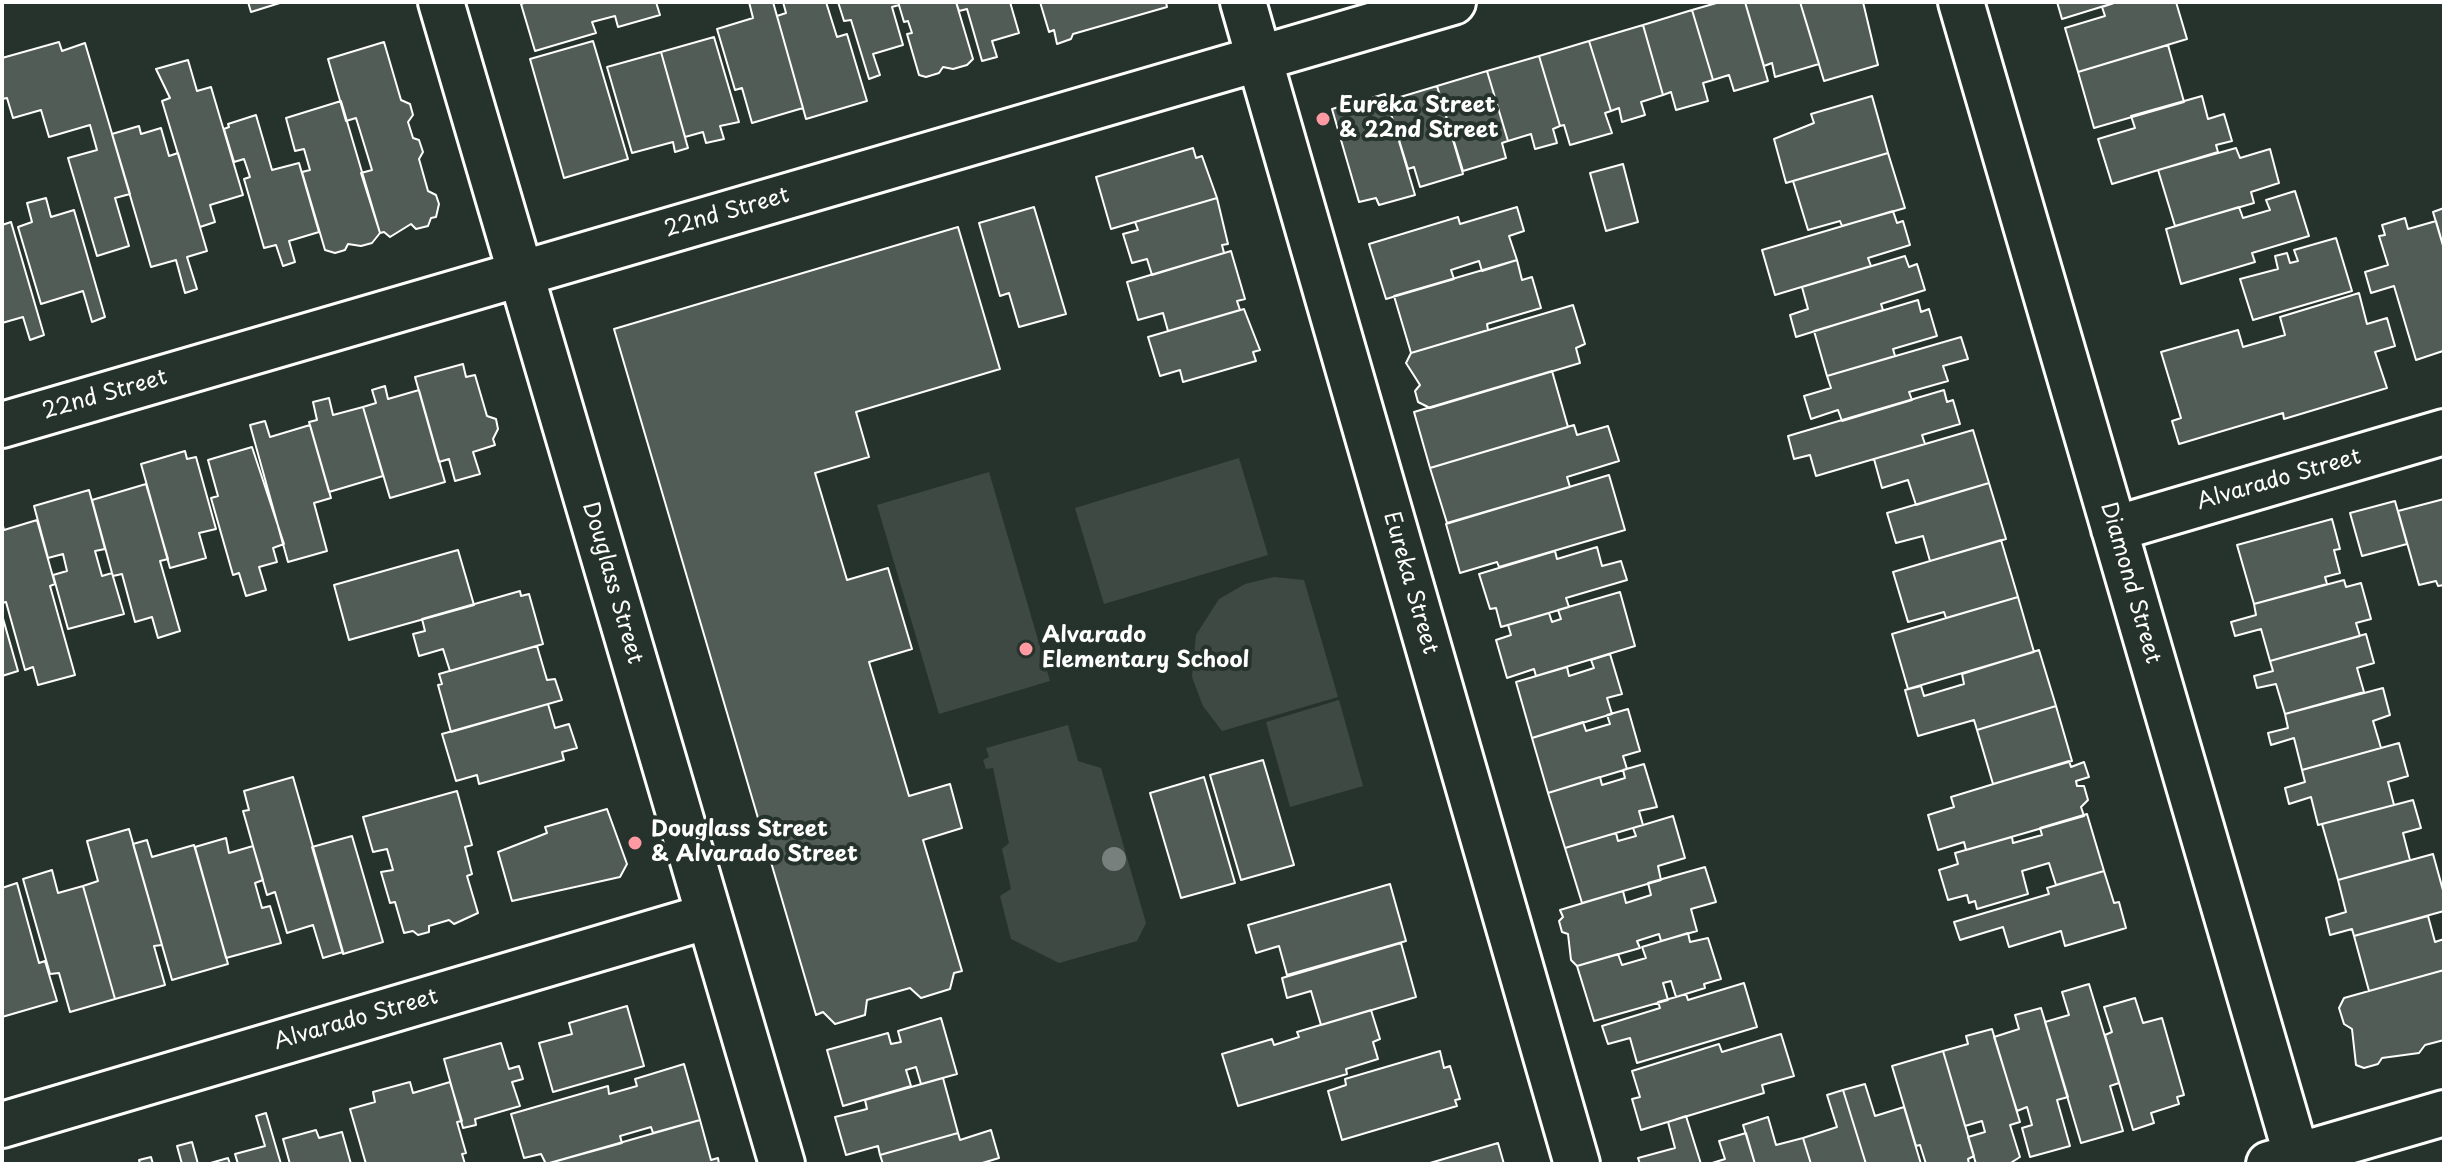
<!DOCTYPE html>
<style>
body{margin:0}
#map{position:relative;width:2446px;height:1166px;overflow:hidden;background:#26332d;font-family:"Playpen Sans",sans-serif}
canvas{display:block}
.frame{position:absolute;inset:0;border:4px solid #fff;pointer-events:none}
</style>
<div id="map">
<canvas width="2446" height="1166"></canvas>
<div class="frame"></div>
</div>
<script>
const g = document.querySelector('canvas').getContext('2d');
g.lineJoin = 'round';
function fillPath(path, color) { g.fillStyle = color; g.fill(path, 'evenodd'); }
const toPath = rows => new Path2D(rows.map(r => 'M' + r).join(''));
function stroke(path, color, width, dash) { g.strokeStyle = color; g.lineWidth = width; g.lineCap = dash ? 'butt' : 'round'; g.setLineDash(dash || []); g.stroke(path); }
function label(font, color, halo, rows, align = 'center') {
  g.font = font + ' "Playpen Sans",sans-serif'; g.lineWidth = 8; g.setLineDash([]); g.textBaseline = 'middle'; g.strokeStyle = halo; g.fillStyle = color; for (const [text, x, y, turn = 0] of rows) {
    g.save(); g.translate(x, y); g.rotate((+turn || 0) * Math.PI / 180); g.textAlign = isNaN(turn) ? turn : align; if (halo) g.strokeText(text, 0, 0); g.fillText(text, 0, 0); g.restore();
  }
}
fillPath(toPath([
 [1239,458,1268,555,1104,604,1075,508],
 [989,472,1050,681,939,714,877,505],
 [1274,577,1304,580,1338,697,1222,731,1203,706,1192,677,1196,635,1219,599,1245,584],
 [1339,700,1363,786,1290,807,1266,722],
 [1068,725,1078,761,1101,768,1146,923,1137,941,1059,963,1011,939,1000,896,1011,889,1002,849,1009,843,993,768,986,769,983,760,989,757,986,748]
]), '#3e4944');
const building = toPath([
 [248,2,283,2,251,12,248,2],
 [527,2,656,2,660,15,618,27,615,16,592,22,596,33,535,51,521,4,527,2],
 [749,2,773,2,803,108,752,123,742,88,735,90,717,29,753,18,749,2],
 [783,2,826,2,837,37,847,34,867,101,806,119,777,16,786,13,783,2],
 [838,2,898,2,899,5,892,7,903,45,873,54,880,75,869,79,851,20,844,21,838,2],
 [898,2,956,2,973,59,967,65,953,69,943,67,939,73,926,77,919,75,907,34,912,33,908,21,904,22,898,2],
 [956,2,1010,2,1019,33,992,41,997,57,982,61,967,9,959,11,956,2],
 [1040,2,1166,2,1167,7,1073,34,1071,39,1057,44,1054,30,1049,32,1040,2],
 [1720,2,1745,2,1768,81,1734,91,1729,75,1713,80,1692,10,1720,2],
 [1745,2,1800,2,1819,64,1775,77,1772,63,1764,66,1745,2],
 [1800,2,1863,2,1878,65,1824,81,1800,2],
 [2057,2,2117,2,2062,19,2057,2],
 [2117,2,2176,2,2187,39,2078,72,2065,28,2105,16,2102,7,2117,2],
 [1692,10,1713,80,1703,83,1708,101,1676,110,1671,92,1663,95,1643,25,1692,10],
 [1643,25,1663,95,1641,102,1645,115,1622,122,1619,108,1611,111,1589,41,1643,25],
 [714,37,739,122,720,126,724,139,706,143,703,132,685,137,661,52,714,37],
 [593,41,628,159,564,178,530,59,593,41],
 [1589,41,1611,111,1605,113,1612,133,1570,145,1564,125,1560,126,1539,56,1589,41],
 [59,42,62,51,85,43,130,194,115,198,129,246,97,256,68,158,97,150,90,125,49,137,41,110,13,118,7,98,2,99,2,58,59,42],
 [384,42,401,100,410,104,413,115,408,122,413,138,419,140,423,152,419,159,428,191,436,195,439,204,436,217,431,218,428,226,416,229,411,224,390,237,384,232,380,233,361,173,372,170,356,118,346,121,328,59,384,42],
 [2168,45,2184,102,2094,128,2078,72,2168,45],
 [661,52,688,148,675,152,673,142,632,153,607,67,661,52],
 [1539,56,1560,126,1553,129,1557,143,1535,149,1531,134,1508,141,1487,71,1539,56],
 [188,60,197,91,211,87,243,195,210,205,215,222,200,227,162,101,170,98,156,69,188,60],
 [1487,71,1508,141,1502,143,1506,158,1463,171,1437,86,1487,71],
 [1437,86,1463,174,1420,187,1414,167,1408,169,1387,101,1437,86],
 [1385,94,1415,195,1379,205,1376,198,1359,202,1332,109,1385,94],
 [1872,96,1888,153,1786,183,1774,139,1814,123,1811,114,1872,96],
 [2202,96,2208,119,2224,114,2232,141,2216,145,2218,152,2112,184,2098,139,2135,128,2131,116,2202,96],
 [341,101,380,233,372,243,361,246,348,244,345,250,335,253,325,250,302,172,310,170,304,149,295,151,286,118,341,101],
 [256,115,272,170,299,163,319,232,289,241,295,262,283,266,276,245,264,248,244,179,250,177,244,159,234,162,224,129,229,127,228,124,256,115],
 [139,126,141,134,161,128,169,156,178,153,207,251,187,257,197,289,185,293,176,260,151,267,112,134,139,126],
 [1193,148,1196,158,1202,156,1217,198,1111,229,1096,177,1193,148],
 [2236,148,2240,158,2270,149,2279,183,2251,192,2254,203,2175,226,2158,170,2236,148],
 [1888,153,1905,208,1842,226,1840,221,1808,230,1793,181,1888,153],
 [1623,164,1638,222,1606,231,1590,173,1623,164],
 [2295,191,2309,236,2252,253,2255,262,2181,284,2166,229,2239,207,2243,218,2270,210,2266,200,2295,191],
 [46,198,51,217,74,210,105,317,92,322,83,291,41,304,18,227,32,222,27,203,46,198],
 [1217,198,1228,244,1222,245,1224,253,1152,275,1147,259,1132,263,1123,234,1138,230,1135,222,1217,198],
 [1034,207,1066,314,1019,327,1009,293,1000,296,979,223,1034,207],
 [1517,207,1524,231,1509,236,1517,260,1482,271,1479,261,1451,270,1454,279,1386,299,1369,244,1458,217,1460,224,1517,207],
 [2444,208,2444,249,2433,212,2444,208],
 [1893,211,1897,223,1903,221,1910,245,1868,258,1871,266,1775,295,1762,250,1893,211],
 [2405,218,2408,229,2436,221,2444,249,2444,356,2443,351,2416,360,2394,286,2371,293,2365,272,2388,265,2379,236,2385,235,2382,225,2405,218],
 [11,222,44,335,30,340,23,317,2,323,2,225,11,222],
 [958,227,1000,369,856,412,869,457,815,473,847,580,888,568,912,649,869,662,909,796,950,784,962,828,923,840,962,971,954,973,950,989,921,998,910,988,867,1000,865,1015,835,1024,823,1012,816,1015,614,329,958,227],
 [2336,238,2352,291,2253,320,2240,279,2278,269,2275,256,2287,253,2290,263,2298,261,2294,250,2336,238],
 [1231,251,1245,299,1237,301,1240,310,1168,331,1163,313,1138,320,1127,282,1231,251],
 [1905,256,1909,267,1917,264,1925,290,1881,304,1883,310,1796,337,1790,315,1808,309,1802,287,1905,256],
 [1517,260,1522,280,1532,277,1541,308,1487,324,1488,330,1411,353,1394,296,1517,260],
 [2359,293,2367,324,2387,318,2395,346,2375,352,2387,388,2284,419,2283,413,2179,444,2172,421,2181,418,2161,352,2238,330,2243,347,2285,335,2280,317,2359,293],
 [1918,300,1921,312,1929,309,1937,336,1893,349,1895,356,1827,376,1814,331,1918,300],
 [1573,305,1585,344,1576,348,1580,363,1430,408,1418,402,1415,391,1420,385,1406,363,1411,353,1573,305],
 [1244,309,1260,350,1253,352,1256,361,1183,382,1180,370,1160,376,1148,337,1244,309],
 [1961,337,1968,359,1943,366,1948,381,1909,392,1912,400,1842,421,1838,410,1811,419,1804,396,1831,388,1827,376,1961,337],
 [463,364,466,377,475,375,487,416,496,419,498,429,493,439,495,445,473,452,480,474,455,481,449,459,439,462,415,377,463,364],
 [1552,371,1568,427,1430,468,1414,412,1552,371],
 [385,386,388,399,419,390,445,482,390,498,363,407,376,403,372,390,385,386],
 [1944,390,1947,402,1953,400,1960,424,1922,435,1925,444,1816,476,1810,455,1794,459,1788,436,1944,390],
 [329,398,333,415,363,407,383,476,329,492,309,422,317,420,313,402,329,398],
 [265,421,270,437,310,425,331,498,314,503,327,551,288,562,250,425,265,421],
 [1574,425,1577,435,1608,426,1619,461,1567,477,1570,487,1447,523,1430,468,1574,425],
 [1973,430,1989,483,1916,505,1908,480,1882,488,1874,459,1973,430],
 [252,447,284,544,273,548,277,562,259,567,266,590,246,596,239,573,233,575,211,498,218,496,208,460,252,447],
 [185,451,187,459,196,457,216,529,199,533,206,558,170,568,141,464,185,451],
 [1609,475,1625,530,1499,567,1497,562,1460,573,1446,524,1609,475],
 [1989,483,2006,539,1930,561,1923,536,1896,543,1887,513,1989,483],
 [146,484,168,559,160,561,180,631,158,638,152,617,135,622,122,574,113,576,112,573,92,500,146,484],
 [89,490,105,549,95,551,102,576,112,573,124,614,68,629,53,575,67,571,63,554,48,558,34,506,89,490],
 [2444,499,2444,585,2438,586,2436,581,2419,585,2398,511,2444,499],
 [2395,501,2407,544,2362,556,2350,513,2395,501],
 [2332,519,2340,549,2334,550,2340,573,2325,577,2327,584,2254,604,2237,545,2332,519],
 [37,520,55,584,50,586,75,675,38,685,33,667,25,670,6,602,2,603,2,522,4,530,37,520],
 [2001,540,2018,597,1946,618,1944,612,1908,622,1893,572,2001,540],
 [1597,547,1602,566,1621,561,1627,580,1566,598,1569,607,1501,627,1496,608,1490,609,1479,574,1555,551,1557,559,1597,547],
 [458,550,474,605,349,640,334,585,458,550],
 [2344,580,2346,587,2361,583,2371,619,2356,623,2360,636,2270,661,2261,629,2235,636,2231,622,2256,615,2254,604,2344,580],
 [520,591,521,596,529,594,543,644,450,671,443,649,419,656,413,634,425,631,422,619,520,591],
 [1620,592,1635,646,1536,676,1534,669,1507,678,1496,640,1511,635,1508,625,1549,613,1552,622,1561,619,1558,610,1620,592],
 [2018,597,2034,652,1908,689,1892,634,2018,597],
 [2,615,18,671,2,676,2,615],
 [2366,634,2374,663,2357,668,2364,692,2285,714,2276,684,2257,688,2254,676,2273,671,2270,661,2366,634],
 [537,646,547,680,555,679,562,700,451,732,438,685,442,684,439,674,537,646],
 [2039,650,2056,706,1977,730,1974,720,1918,736,1905,690,1921,686,1924,696,1964,684,1962,674,2039,650],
 [1610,654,1622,694,1607,698,1612,714,1532,738,1516,682,1567,667,1569,676,1594,668,1591,660,1610,654],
 [2383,688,2390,715,2373,721,2381,748,2302,770,2294,738,2271,745,2268,733,2288,728,2285,714,2383,688],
 [548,704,555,728,569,724,577,748,562,752,564,760,479,784,477,775,456,781,442,734,548,704],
 [2056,706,2072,761,1993,784,1977,730,2056,706],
 [1628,709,1640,751,1623,756,1627,769,1548,793,1532,738,1583,722,1586,731,1610,724,1607,715,1628,709],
 [2399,743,2408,776,2388,782,2394,805,2318,825,2311,797,2289,804,2285,788,2305,782,2302,770,2399,743],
 [1263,760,1294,865,1241,880,1210,775,1263,760],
 [2069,761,2071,767,2084,762,2089,777,2076,781,2077,786,2084,786,2088,800,2081,807,2084,816,1966,850,1964,842,1938,850,1928,815,1954,807,1951,797,2069,761],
 [1644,764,1657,807,1639,811,1643,825,1565,848,1548,793,1600,777,1602,785,1625,778,1623,770,1644,764],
 [293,777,343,952,323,958,313,925,287,933,275,892,267,895,243,811,249,810,244,791,293,777],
 [1204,777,1235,883,1181,898,1150,793,1204,777],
 [457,791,472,845,465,847,472,874,467,876,478,913,454,924,449,920,429,926,429,932,418,935,413,931,404,933,395,902,390,903,381,872,393,870,387,849,373,852,363,817,457,791],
 [2413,800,2421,828,2403,833,2410,860,2338,880,2322,824,2413,800],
 [607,809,627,864,620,877,512,901,498,852,547,833,545,827,607,809],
 [2087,814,2104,871,2056,885,2049,863,2022,871,2028,894,1977,909,1975,901,1969,903,1967,895,1948,900,1939,870,1958,864,1955,853,2012,837,2013,843,2042,835,2040,828,2087,814],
 [1673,816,1685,858,1658,866,1661,880,1582,903,1565,848,1616,833,1618,841,1636,836,1633,828,1673,816],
 [129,829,162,945,154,946,165,985,115,999,83,886,98,881,87,841,129,829],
 [352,836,383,942,343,954,312,847,352,836],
 [226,838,229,853,253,846,263,880,255,883,262,908,270,906,281,943,226,958,195,847,226,838],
 [147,840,152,857,194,845,228,964,172,980,133,844,147,840],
 [2433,854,2444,894,2444,911,2354,936,2352,929,2330,935,2326,918,2346,912,2338,880,2433,854],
 [1705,867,1716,902,1691,909,1697,931,1661,941,1659,934,1637,941,1640,948,1577,966,1571,960,1568,934,1562,932,1559,921,1563,917,1560,910,1623,891,1626,903,1651,895,1648,883,1705,867],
 [52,870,58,893,83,886,115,999,70,1012,59,973,50,974,23,879,52,870],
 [2104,871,2114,903,2119,902,2126,928,2065,946,2061,931,2009,947,2003,927,1960,940,1954,922,2049,894,2047,888,2104,871],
 [17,883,39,963,45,961,57,1001,2,1017,2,888,17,883],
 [1390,884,1406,941,1287,975,1279,946,1256,953,1248,925,1390,884],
 [2428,916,2435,942,2444,939,2444,970,2369,991,2354,936,2428,916],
 [1688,933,1690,942,1708,938,1721,979,1704,984,1705,988,1676,997,1671,981,1663,983,1668,1000,1594,1021,1577,966,1618,954,1622,965,1646,958,1642,947,1688,933],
 [1401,943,1416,997,1321,1025,1311,991,1287,998,1282,978,1401,943],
 [2444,970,2444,1040,2425,1045,2419,1053,2382,1058,2378,1064,2364,1068,2356,1065,2352,1029,2344,1024,2339,1008,2344,998,2444,970],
 [1744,983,1757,1027,1637,1063,1630,1038,1608,1044,1602,1026,1660,1008,1658,1002,1676,997,1686,994,1688,1000,1744,983],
 [2089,984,2119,1083,2110,1086,2123,1131,2081,1143,2045,1022,2069,1015,2062,992,2089,984],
 [2135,998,2143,1023,2162,1018,2184,1095,2177,1097,2179,1104,2151,1113,2154,1123,2133,1130,2105,1035,2112,1032,2104,1007,2135,998],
 [627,1006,644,1066,553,1092,539,1043,572,1034,569,1023,627,1006],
 [2041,1008,2068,1097,2057,1100,2070,1146,2030,1157,2022,1128,2032,1125,2027,1107,2017,1111,1994,1037,2019,1029,2015,1015,2041,1008],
 [1371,1010,1380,1039,1373,1042,1378,1059,1346,1069,1347,1074,1238,1106,1222,1054,1272,1039,1274,1045,1299,1037,1297,1032,1371,1010],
 [941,1018,957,1074,921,1084,916,1067,906,1070,911,1086,843,1106,827,1050,888,1033,891,1044,901,1042,898,1031,941,1018],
 [1992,1029,2020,1122,2010,1125,2020,1157,2009,1164,1976,1164,1968,1137,1985,1132,1982,1121,1965,1126,1943,1051,1968,1044,1966,1036,1992,1029],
 [1781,1034,1794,1076,1762,1085,1764,1093,1641,1130,1632,1099,1640,1097,1632,1071,1719,1044,1722,1052,1781,1034],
 [501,1043,509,1069,519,1066,523,1079,512,1082,520,1106,475,1119,476,1125,463,1128,444,1059,501,1043],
 [1440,1051,1444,1068,1450,1066,1460,1099,1455,1100,1457,1106,1342,1140,1328,1091,1346,1085,1345,1079,1440,1051],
 [1943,1051,1974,1156,1968,1159,1969,1164,1926,1164,1920,1145,1916,1146,1892,1066,1943,1051],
 [684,1064,700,1120,653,1133,651,1127,620,1136,622,1143,546,1164,541,1154,524,1158,511,1114,608,1086,609,1094,637,1086,635,1079,684,1064],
 [943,1078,958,1133,880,1155,878,1146,846,1155,835,1117,867,1109,865,1100,943,1078],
 [410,1082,413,1093,450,1082,462,1121,457,1122,466,1153,462,1154,465,1164,366,1164,350,1109,375,1102,373,1092,410,1082],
 [1865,1084,1875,1116,1904,1107,1921,1164,1866,1164,1843,1090,1865,1084],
 [1843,1090,1866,1164,1811,1164,1803,1138,1837,1127,1827,1095,1843,1090],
 [266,1113,281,1164,238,1164,235,1154,265,1146,256,1116,266,1113],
 [1686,1116,1701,1164,1640,1164,1638,1158,1675,1148,1668,1122,1686,1116],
 [1768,1117,1776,1145,1803,1138,1811,1164,1755,1164,1743,1125,1768,1117],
 [700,1120,711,1160,718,1158,719,1164,546,1164,700,1120],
 [316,1130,319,1138,342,1132,351,1164,290,1164,283,1139,316,1130],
 [991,1130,999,1158,979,1164,883,1164,880,1155,958,1133,960,1140,991,1130],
 [1746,1133,1755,1164,1709,1164,1725,1159,1719,1141,1746,1133],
 [192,1142,198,1164,182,1164,177,1146,192,1142],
 [1498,1143,1504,1164,1431,1164,1430,1163,1498,1143],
 [151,1157,153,1164,140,1164,139,1160,151,1157],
 [228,1158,230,1164,207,1164,228,1158]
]);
fillPath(building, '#515c57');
stroke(building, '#fff', 2);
const street = toPath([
 [441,2,782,1164],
 [1243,2,1577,1164],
 [1961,2,2299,1164],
 [2,425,1453,2],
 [2114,529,2444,432],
 [2,1125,709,916],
 [2269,1164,2444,1113]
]);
stroke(street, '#fff', 50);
stroke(street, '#26332d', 44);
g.fillStyle = '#78807d';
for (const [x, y] of [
 [1114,859]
]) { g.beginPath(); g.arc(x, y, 12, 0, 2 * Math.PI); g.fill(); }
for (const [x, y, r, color] of [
 [1323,119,8,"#ff9aa2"],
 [1026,649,8,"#ff9aa2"],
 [635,843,8,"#ff9aa2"]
]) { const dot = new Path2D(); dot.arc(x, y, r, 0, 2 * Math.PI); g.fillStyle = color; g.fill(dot); stroke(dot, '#26332d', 3); }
label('bold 22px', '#fff', '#26332d', [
 ["Eureka Street",1339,106],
 ["& 22nd Street",1339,131],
 ["Alvarado",1042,636],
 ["Elementary School",1042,661],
 ["Douglass Street",651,830],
 ["& Alvarado Street",651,855]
], 'left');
label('22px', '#fff', '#26332d', [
 ["22nd Street",727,213,-16],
 ["22nd Street",105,395,-16],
 ["Alvarado Street",2279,480,-16],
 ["Douglass Street",612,583,74],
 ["Eureka Street",1410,583,74],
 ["Diamond Street",2130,583,74],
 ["Alvarado Street",356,1020,-16]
]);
</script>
